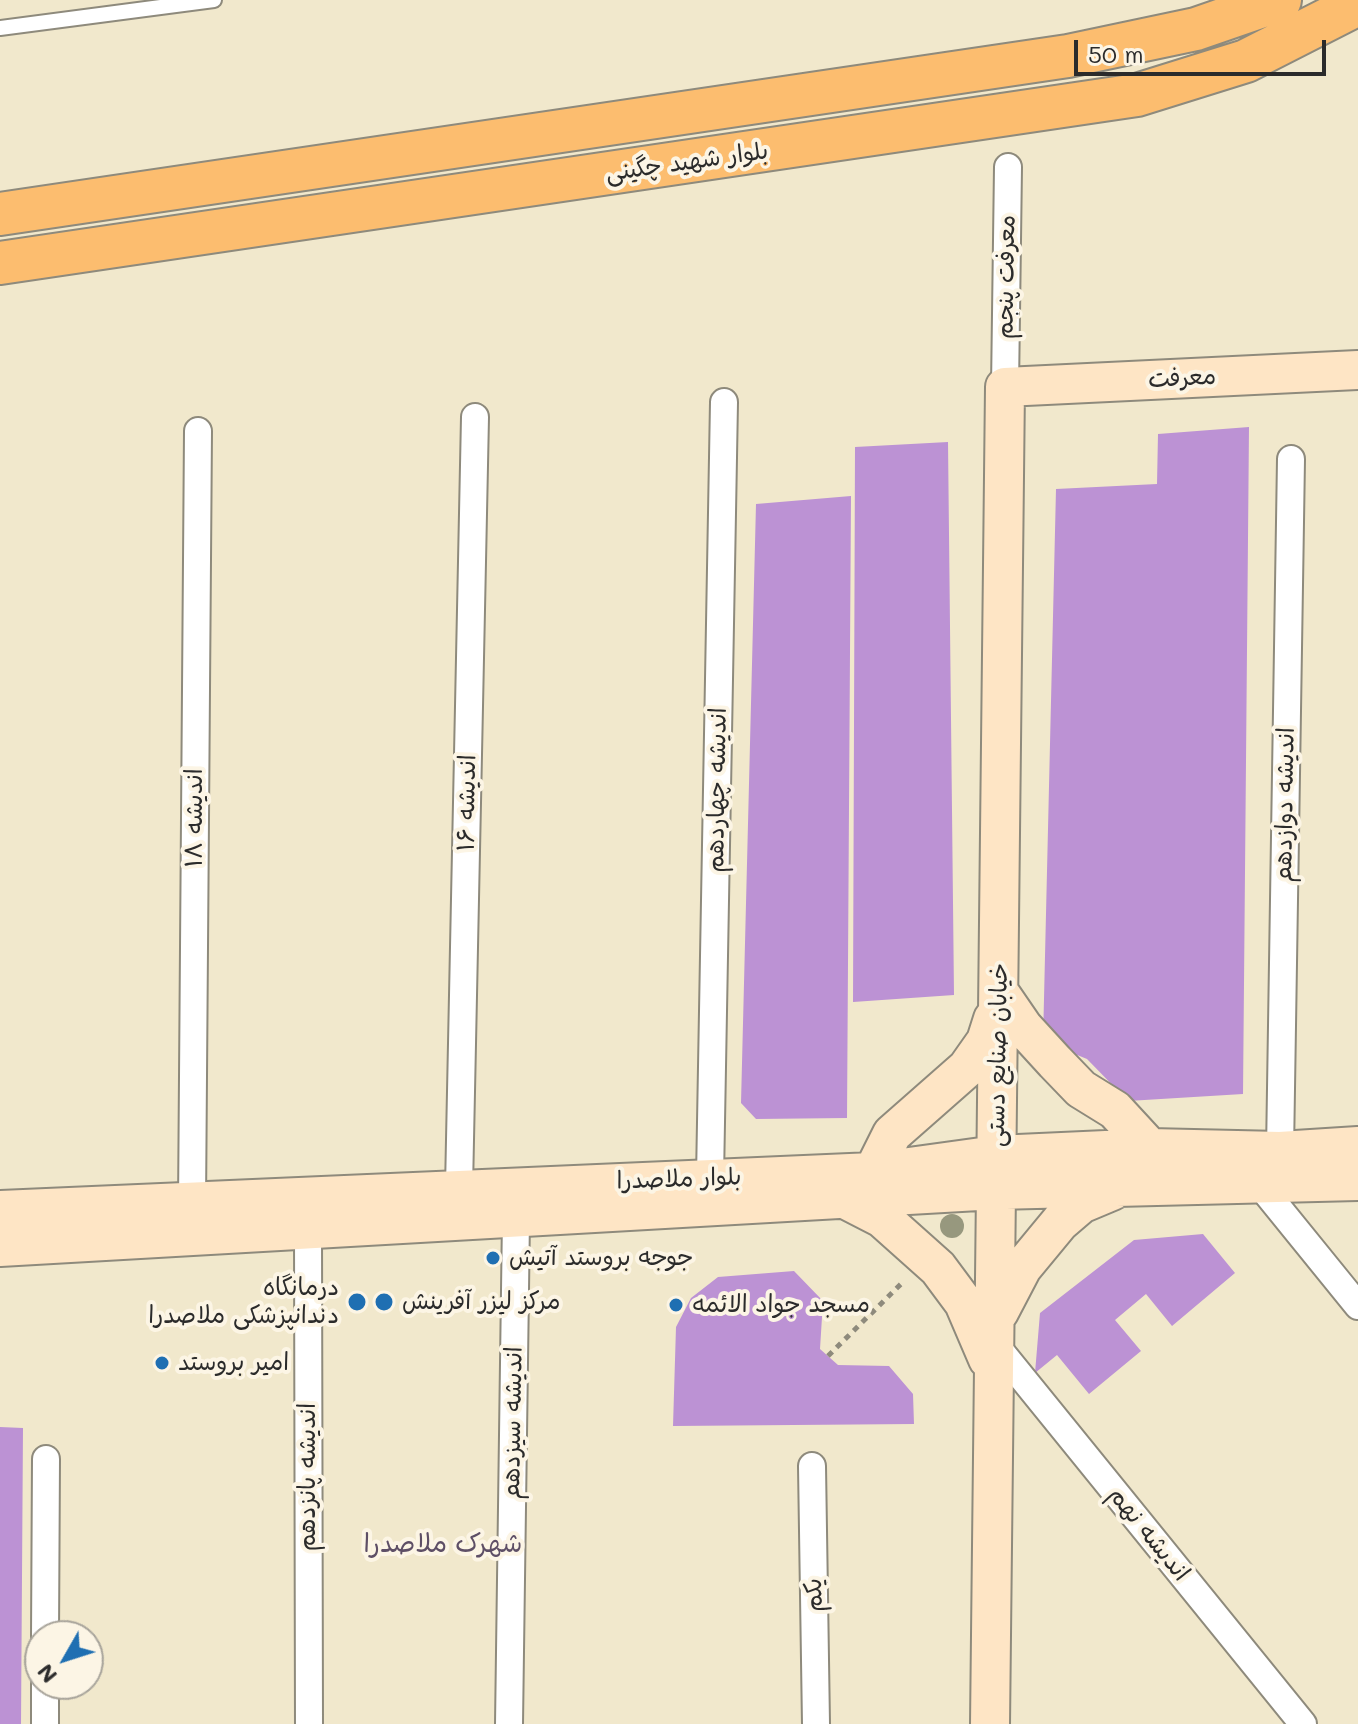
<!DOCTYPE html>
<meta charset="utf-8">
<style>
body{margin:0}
#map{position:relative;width:1358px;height:1724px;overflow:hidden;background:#f1e8cc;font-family:Mali,sans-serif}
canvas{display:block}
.north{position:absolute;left:24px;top:1620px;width:80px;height:80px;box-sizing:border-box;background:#fcf5e5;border:2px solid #a8a49b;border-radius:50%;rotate:231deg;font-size:22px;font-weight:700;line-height:32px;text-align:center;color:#2b2b2b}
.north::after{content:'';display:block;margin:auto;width:28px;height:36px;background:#1f6fb2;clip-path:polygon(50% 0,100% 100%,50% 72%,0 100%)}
.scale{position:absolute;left:1074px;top:40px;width:252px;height:36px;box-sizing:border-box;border:4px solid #2b2b2b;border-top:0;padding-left:10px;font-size:24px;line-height:28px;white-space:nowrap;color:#2b2b2b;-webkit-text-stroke:6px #fcf5e5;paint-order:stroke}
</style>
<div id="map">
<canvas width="1358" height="1724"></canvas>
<div class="north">N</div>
<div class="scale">50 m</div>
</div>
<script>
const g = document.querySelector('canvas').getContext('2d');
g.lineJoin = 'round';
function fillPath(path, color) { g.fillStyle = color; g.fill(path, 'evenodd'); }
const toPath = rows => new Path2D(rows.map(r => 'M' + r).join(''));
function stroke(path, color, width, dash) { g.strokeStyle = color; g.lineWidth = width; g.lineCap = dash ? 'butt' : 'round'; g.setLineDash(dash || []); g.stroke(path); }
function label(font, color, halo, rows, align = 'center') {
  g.font = font + ' Mali,"Playpen Sans Arabic",sans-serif'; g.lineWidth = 8; g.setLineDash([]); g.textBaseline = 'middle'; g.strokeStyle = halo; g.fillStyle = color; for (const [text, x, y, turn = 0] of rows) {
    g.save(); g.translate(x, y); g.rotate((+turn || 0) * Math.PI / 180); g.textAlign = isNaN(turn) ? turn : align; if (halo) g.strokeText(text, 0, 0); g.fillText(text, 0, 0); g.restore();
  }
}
fillPath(toPath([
 [1249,427,1243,1094,1128,1101,1087,1059,1043,1041,1056,489,1157,484,1158,434],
 [948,442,954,995,853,1002,855,447],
 [851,496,847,1118,756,1119,741,1103,756,504],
 [1203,1234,1235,1273,1172,1326,1146,1294,1115,1320,1141,1351,1089,1394,1057,1355,1035,1373,1040,1313,1134,1240],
 [794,1271,823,1301,820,1349,838,1365,889,1366,913,1394,914,1424,673,1426,676,1327,691,1298,718,1277],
 [0,1427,23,1428,21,1724,0,1724]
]), '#bc92d4');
const lane = toPath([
 [0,28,214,0]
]);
const street = toPath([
 [1005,387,1008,167],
 [1280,1151,1291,459],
 [710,1177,724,402],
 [1259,1184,1358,1306],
 [459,1188,475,417],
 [192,1204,198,431],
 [308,1229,309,1724],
 [994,1343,1303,1724],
 [812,1466,816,1724],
 [45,1636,46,1459],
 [45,1724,45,1684],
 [509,1724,516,1218]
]);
const secondary = toPath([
 [999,992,1023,1027,1055,1062,1081,1089,1115,1110,1150,1148],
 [873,1172,892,1134,967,1068,986,1041,993,1019],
 [845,1199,882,1218,938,1268,964,1303,988,1359],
 [0,1210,873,1172,996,1155,1150,1148,1280,1151,1358,1146],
 [0,1247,996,1190,1358,1181],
 [999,1312,1022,1268,1060,1222,1081,1204,1112,1191],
 [990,1724,1005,387,1358,370]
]);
const primary = toPath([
 [0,214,1068,56,1196,29,1280,0],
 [0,263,1137,95,1246,61,1358,4]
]);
stroke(lane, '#8e8a7c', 18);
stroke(street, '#8e8a7c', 30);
stroke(secondary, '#8e8a7c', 42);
stroke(primary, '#8e8a7c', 46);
stroke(toPath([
 [828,1356,902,1283]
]), '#8e8a7c', 5, [6, 6]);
stroke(lane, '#fff', 14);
stroke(street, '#fff', 26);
stroke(secondary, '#fee5c5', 38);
stroke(primary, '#fcbd6f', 42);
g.fillStyle = '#97987e';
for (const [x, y] of [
 [952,1226]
]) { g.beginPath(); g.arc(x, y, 12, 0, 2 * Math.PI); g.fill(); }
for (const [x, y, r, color] of [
 [493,1258,8,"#1f6fb2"],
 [357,1302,10,"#1f6fb2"],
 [384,1302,10,"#1f6fb2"],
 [676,1305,8,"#1f6fb2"],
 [162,1363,8,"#1f6fb2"]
]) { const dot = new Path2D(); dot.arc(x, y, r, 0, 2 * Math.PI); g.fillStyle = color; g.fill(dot); stroke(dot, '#fcf5e5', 3); }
label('24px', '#2b2b2b', '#fcf5e5', [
 ["بلوار شهید چگینی",687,162,-8],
 ["معرفت پنجم",1006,277,-89],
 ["معرفت",1182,378,-3],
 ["اندیشه چهاردهم",717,790,-89],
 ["اندیشه ۱۶",467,803,-89],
 ["اندیشه دوازدهم",1285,805,-89],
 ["اندیشه ۱۸",195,818,-90],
 ["خیابان صنایع دستی",998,1055,-89],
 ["بلوار ملاصدرا",679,1179,-2],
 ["اندیشه سیزدهم",513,1423,-89],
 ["اندیشه پانزدهم",308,1477,-90],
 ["اندیشه نهم",1149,1534,51],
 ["یکم",814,1595,-91]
]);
label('24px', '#2b2b2b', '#fcf5e5', [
 ["جوجه بروستد آتیش",509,1258],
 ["درمانگاه",339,1288,"right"],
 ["دندانپزشکی ملاصدرا",339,1316,"right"],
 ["مرکز لیزر آفرینش",402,1302],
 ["مسجد جواد الائمه",692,1305],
 ["امیر بروستد",178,1363]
], 'left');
label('26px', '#5e4f66', '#fcf5e5', [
 ["شهرک ملاصدرا",443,1544]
]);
</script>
